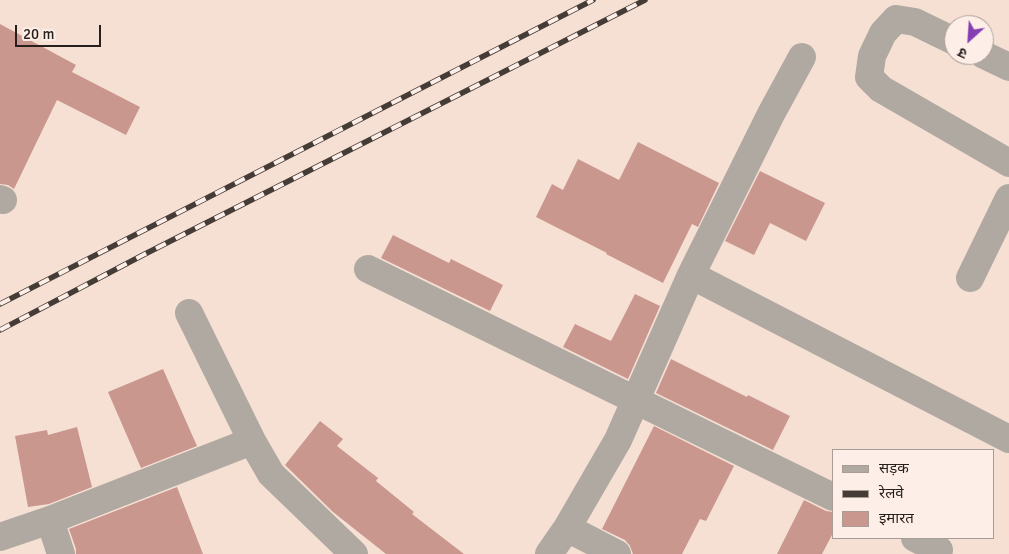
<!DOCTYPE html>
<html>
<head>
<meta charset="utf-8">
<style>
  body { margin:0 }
  #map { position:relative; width:1009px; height:554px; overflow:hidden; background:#f6e0d4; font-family:Signika,"Noto Sans Devanagari",sans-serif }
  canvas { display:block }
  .legend { position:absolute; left:832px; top:449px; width:162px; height:90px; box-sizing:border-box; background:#fdefe8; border:1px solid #a79c96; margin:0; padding:6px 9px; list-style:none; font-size:15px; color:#271f1b }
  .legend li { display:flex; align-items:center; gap:10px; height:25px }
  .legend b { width:25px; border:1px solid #a79c96 }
  .north { position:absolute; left:944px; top:15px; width:50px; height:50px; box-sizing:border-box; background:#fdefe8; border:1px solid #a79c96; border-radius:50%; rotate:206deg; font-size:14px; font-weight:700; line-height:20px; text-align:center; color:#271f1b }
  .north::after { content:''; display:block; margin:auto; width:18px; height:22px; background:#853fb3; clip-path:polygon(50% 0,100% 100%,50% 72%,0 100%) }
  .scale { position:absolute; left:15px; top:25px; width:86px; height:22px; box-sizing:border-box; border:2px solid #271f1b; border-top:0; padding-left:6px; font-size:15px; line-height:18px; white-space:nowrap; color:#271f1b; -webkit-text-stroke:4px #fdefe8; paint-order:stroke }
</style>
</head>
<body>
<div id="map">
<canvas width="1009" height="554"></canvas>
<ul class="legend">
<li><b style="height:6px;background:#b0a9a1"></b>सड़क</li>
<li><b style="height:6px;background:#463c37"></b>रेलवे</li>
<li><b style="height:14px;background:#ca978e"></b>इमारत</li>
</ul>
<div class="north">उ</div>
<div class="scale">20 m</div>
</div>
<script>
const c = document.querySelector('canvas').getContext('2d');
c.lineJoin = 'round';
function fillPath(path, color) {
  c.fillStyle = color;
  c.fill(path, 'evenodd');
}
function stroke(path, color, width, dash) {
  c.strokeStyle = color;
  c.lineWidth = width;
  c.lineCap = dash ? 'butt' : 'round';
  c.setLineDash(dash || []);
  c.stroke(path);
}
const building = new Path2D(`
  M 0,24 L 76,65 L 72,72 L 140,107 L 126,135 L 57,100 L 14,189 L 8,185 L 0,184 Z
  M 638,142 L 719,183 L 698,227 L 692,224 L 663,283 L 606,254 L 607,253 L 536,217 L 552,184 L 563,190 L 578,159 L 619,180 Z
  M 760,171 L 825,203 L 806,241 L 770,223 L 754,255 L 725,241 Z
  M 393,235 L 449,263 L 451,259 L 503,285 L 490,311 L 381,258 Z
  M 635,294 L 660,306 L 628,379 L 563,347 L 575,324 L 611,341 Z
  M 671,359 L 747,397 L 748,395 L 790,416 L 773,450 L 656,393 Z
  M 163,369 L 197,446 L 141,468 L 108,392 Z
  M 320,421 L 343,439 L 337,446 L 378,478 L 376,481 L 414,512 L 412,514 L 464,554 L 386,554 L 333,512 L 285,465 Z
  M 654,426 L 734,466 L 706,521 L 700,519 L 682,554 L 633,554 L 630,546 L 625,540 L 602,529 Z
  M 77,427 L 92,487 L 49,504 L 28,507 L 15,436 L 47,430 L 48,435 Z
  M 177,487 L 203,554 L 76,554 L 76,549 L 69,529 Z
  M 804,500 L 826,511 L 833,512 L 833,533 L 822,554 L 777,554 Z`);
const minor = new Path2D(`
  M 954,41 L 915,22 L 896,19 L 883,33 L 872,56 L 869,77 L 881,89 L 1009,163
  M 984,55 L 1009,67
  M 0,199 L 3,200
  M 368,269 L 833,497
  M 691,275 L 1009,439
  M 970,278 L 1009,198
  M 189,313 L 252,441 L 271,474 L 354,554
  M 50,520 L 61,554
  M 567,528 L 617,554
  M 0,537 L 50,520 L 252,441
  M 915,538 L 939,550
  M 549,554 L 567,528 L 618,440 L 691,275 L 771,114 L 802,57`);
const rail = new Path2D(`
  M 0,304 L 593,0
  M 0,330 L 143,255 L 645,0`);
fillPath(building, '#ca978e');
stroke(minor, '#b0a9a1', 28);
stroke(rail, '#463c37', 5.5);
stroke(rail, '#fdefe8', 4, [11]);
</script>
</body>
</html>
